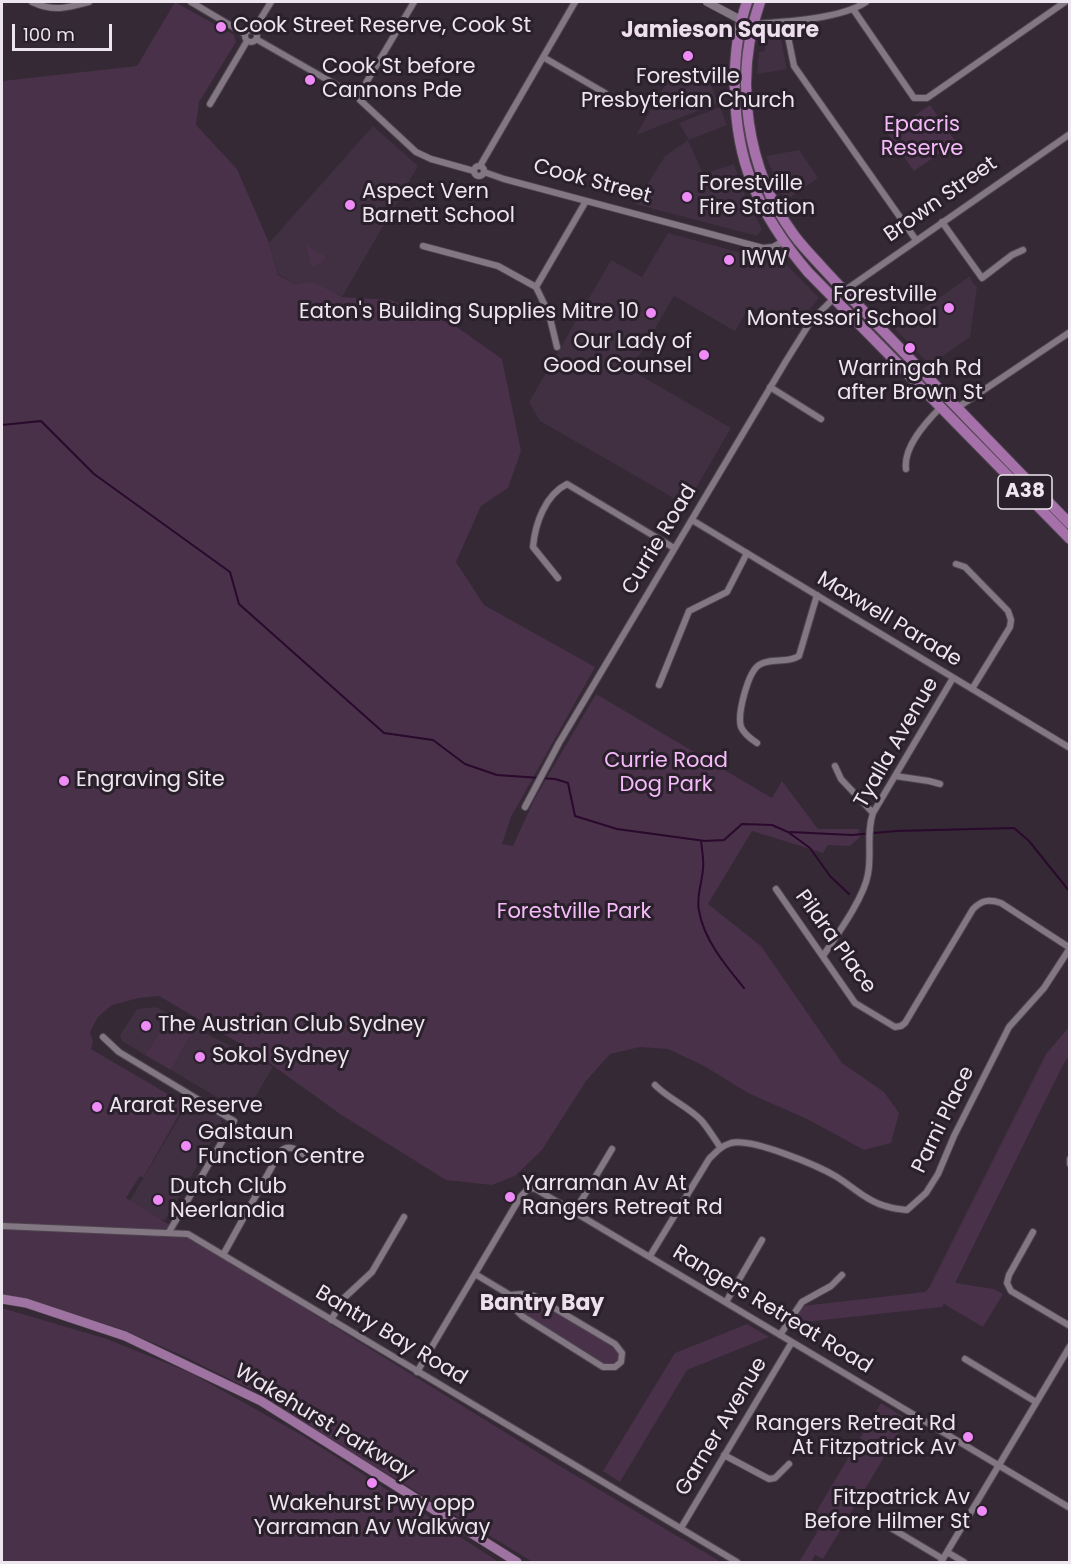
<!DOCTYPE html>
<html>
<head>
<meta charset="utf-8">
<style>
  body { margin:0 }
  #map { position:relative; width:1071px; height:1564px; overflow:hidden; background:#342935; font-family:Poppins,sans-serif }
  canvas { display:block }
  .frame { position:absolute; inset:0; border:3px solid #ede6ee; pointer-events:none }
  .scale { position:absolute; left:12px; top:24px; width:100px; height:27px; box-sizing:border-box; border:3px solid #ede6ee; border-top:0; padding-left:8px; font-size:18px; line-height:21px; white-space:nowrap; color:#ede6ee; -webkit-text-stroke:4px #2a202b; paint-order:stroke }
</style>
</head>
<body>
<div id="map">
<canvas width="1071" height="1564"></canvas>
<div class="frame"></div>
<div class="scale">100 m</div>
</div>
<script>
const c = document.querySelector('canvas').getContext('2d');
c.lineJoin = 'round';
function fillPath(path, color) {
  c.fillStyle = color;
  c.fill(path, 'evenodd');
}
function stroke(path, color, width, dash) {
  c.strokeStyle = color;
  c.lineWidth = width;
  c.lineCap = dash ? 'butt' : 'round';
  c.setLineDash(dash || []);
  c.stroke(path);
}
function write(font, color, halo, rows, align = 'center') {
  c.font = font + ' Poppins,sans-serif';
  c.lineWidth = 6;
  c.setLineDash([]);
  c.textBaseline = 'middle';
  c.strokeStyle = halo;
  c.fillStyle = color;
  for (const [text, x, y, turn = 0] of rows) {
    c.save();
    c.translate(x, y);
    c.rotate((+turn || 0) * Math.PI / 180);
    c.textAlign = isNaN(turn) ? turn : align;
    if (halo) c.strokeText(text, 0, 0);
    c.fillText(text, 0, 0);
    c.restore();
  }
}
const built = new Path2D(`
  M 776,32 L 780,35 L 787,69 L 757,74 L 759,52 L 765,51 L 765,34 Z
  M 675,68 L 701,84 L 707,74 L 718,103 L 636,135 Z
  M 720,107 L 727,125 L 689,140 L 679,123 Z
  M 373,126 L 418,166 L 342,297 L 313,281 L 294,284 L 278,274 L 269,243 Z
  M 688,140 L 703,174 L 734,164 L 746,198 L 762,229 L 757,236 L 635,204 L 665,156 Z
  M 799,150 L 818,178 L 785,201 L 766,156 Z
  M 668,233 L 753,256 L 784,262 L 819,298 L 793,330 L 750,306 L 735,331 L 674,296 L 631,370 L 731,428 L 686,505 L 540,421 L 529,402 L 611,260 L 642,277 Z
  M 970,276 L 973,283 L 977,287 L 970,337 L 930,365 L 895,329 Z
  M 156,1007 L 171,1015 L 145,1055 L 122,1041 L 120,1035 L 137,1009 Z
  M 195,1028 L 273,1067 L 245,1114 L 171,1070 Z
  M 190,1099 L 220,1117 L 222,1124 L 165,1220 L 119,1219 Z`);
const green = new Path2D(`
  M 175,2 L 234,35 L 236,42 L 199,102 L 196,125 L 237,169 L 269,243 L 278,275 L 294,284 L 313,281 L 342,297 L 391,300 L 454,325 L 502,359 L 521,451 L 508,488 L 481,506 L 456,562 L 484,605 L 595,667 L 511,817 L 502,844 L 513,846 L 535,798 L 596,694 L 772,798 L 782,781 L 818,829 L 859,829 L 860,837 L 850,846 L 828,845 L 823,853 L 752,831 L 708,904 L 761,946 L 842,1063 L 884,1092 L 899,1113 L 891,1143 L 864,1150 L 809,1120 L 748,1093 L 704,1066 L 668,1049 L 640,1047 L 610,1054 L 586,1081 L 542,1150 L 515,1176 L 492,1185 L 446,1180 L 340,1114 L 254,1052 L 159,996 L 139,998 L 112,1005 L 98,1017 L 90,1032 L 93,1041 L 91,1049 L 185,1104 L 143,1178 L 140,1176 L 126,1198 L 563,1468 L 721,1562 L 533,1562 L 341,1446 L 260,1394 L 181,1355 L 121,1329 L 24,1298 L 2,1294 L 2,81 L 137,66 Z
  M 930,105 L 956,142 L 914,171 L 888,134 Z
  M 306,245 L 326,257 L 320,264 L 311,267 Z
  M 171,1015 L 195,1028 L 171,1070 L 145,1055 Z
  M 1069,1027 L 1069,1057 L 1064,1063 L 955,1283 L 994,1289 L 1003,1294 L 983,1327 L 944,1304 L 942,1307 L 805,1322 L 784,1331 L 802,1306 L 925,1292 L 929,1288 L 1046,1054 Z
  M 523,1297 L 535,1298 L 614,1345 L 619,1351 L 620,1358 L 616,1363 L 604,1365 L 524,1315 L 518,1305 L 519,1300 Z
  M 2,1308 L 107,1339 L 191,1373 L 305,1437 L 499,1562 L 2,1562 Z
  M 747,1324 L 769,1337 L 687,1370 L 620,1482 L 603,1471 L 675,1353 Z
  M 881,1403 L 907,1419 L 823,1559 L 815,1555 L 811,1562 L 799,1562 L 825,1519 L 816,1512 Z`);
const stream = new Path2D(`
  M 2,425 L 41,421 L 94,474 L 230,572 L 239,604 L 384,733 L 433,740 L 465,764 L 497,775 L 555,779 L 568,783 L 575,816 L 617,829 L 705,841 L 724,840 L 742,824 L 772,825 L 788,832 L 810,848 L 830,876 L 849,894
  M 790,832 L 852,835 L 896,831 L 1014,828 L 1029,841 L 1070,892
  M 701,841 C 702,850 704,860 703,869 C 702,883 696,897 699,911 C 704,940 726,966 744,988`);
const minor = new Path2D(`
  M 32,2 C 53,12 67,8 89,2
  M 191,2 L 245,34
  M 853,9 L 914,98 L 927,98 L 1065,2
  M 785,22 L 794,66 L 916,240
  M 753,24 C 784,22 841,19 866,2
  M245 36a6 6 0 1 1 12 0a6 6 0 1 1-12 0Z
  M 253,31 L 271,2
  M 256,39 L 354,95
  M 543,57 L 605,93
  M 360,93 L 414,2
  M 360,100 L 416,152 L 431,159 L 474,171
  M 210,104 L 247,41
  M474 171a5 5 0 1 1 10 0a5 5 0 1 1-10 0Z
  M 480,166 L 575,2
  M 484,172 L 504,179 L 763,248 L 773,247 L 784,241
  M 942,222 L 982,278 L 1012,255 L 1023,250
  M 423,246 L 498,266 L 536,287 L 549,314 L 557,347
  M 536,287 L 586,201
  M 844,291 L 1070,134
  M 770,387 L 821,419
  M 957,408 L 1070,332
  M 906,469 C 903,447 926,422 941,407
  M 692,520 L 1070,748
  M 956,564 L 965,567 L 1008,611 L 1011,620 L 1010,627 L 972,689
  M 558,578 L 533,547 C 535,524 545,495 567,484 L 674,548
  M 659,685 L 689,611 L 727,592 L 747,553
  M 757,743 C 751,739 744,734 741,727 C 737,714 748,672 759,665 C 771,657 787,664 799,656 L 817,595
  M 835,766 L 841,779 L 873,813
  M 895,776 L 929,781 L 940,784
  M 525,807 L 559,743 L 786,361 L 811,321 L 834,298
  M 823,956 C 837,935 864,898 868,874 C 872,853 866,834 873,813 L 953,678
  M 103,1037 L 119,1052 L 234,1121 L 169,1232
  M 655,1085 C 669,1099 687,1106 701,1120 C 708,1128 714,1138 720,1147
  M 1070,1159 L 1070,1164
  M 575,1211 L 612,1149
  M 2,1226 L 188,1234 L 737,1562
  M 1033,1232 L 1009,1275 L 1007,1283 L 1011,1291 L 1070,1326
  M 223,1255 L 280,1152 C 290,1141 302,1154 312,1160
  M 650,1256 L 709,1159 C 716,1152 721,1146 731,1143 C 752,1138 817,1165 837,1177 C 853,1187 869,1203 889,1207 C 894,1209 901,1209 907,1210 L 926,1193 L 938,1174 L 954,1136 L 1009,1027 L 1044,988 L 1070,948 L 1001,903 C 989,899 982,900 973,909 L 905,1023 L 901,1026 L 895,1027 L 855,1003 L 776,889
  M 475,1274 L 510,1295
  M 522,1294 L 534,1296 L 615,1344 L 622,1353 L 621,1362 L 615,1367 L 603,1367 L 522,1316 L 517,1311 L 510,1295 Z
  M 726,1302 L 762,1240
  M 331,1320 L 344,1298 L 372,1272 L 404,1217
  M 780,1335 L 802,1302 L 831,1286 L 842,1275
  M 965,1359 L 1036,1402
  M 417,1372 L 521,1196 L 527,1190 L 534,1188 L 1070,1508
  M 724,1455 L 769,1479 L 775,1478 L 789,1464
  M 681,1528 L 792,1342
  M 891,1528 L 943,1559
  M 947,1552 L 964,1562
  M 941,1562 L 1070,1346`);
const tertiary = new Path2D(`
  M 707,2 L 741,20`);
const primary = new Path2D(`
  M 2,1299 L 26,1303 L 125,1336 L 261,1401 L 517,1562`);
const trunk = new Path2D(`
  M 747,2 C 729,53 731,131 752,183 C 765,216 785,245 808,272 L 1070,539
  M 760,2 C 733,78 746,170 794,235 C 802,246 812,256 821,266 C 850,298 882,329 912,361 C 964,415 1017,470 1070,524`);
const markers = [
  [221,27,6,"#ef8bf7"],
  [688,56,6,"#ef8bf7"],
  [310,80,6,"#ef8bf7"],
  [687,197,6,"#ef8bf7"],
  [350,205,6,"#ef8bf7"],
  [729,260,6,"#ef8bf7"],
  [949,308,6,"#ef8bf7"],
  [651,313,6,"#ef8bf7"],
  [910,348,6,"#ef8bf7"],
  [704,355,6,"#ef8bf7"],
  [64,781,6,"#ef8bf7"],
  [146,1026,6,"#ef8bf7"],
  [200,1057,6,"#ef8bf7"],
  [97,1107,6,"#ef8bf7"],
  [186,1146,6,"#ef8bf7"],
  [510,1197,6,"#ef8bf7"],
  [158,1200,6,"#ef8bf7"],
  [968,1437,6,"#ef8bf7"],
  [372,1483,6,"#ef8bf7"],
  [982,1511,6,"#ef8bf7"]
];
const shields = [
  [1025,492,54]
];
const shieldNames = [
  ["A38",1025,492]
];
const poiNames = [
  ["Cook Street Reserve, Cook St",233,27],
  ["Cook St before",322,68],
  ["Cannons Pde",322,92],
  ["Forestville",688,78,"center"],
  ["Presbyterian Church",688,102,"center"],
  ["Forestville",699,185],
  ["Fire Station",699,209],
  ["Aspect Vern",362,193],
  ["Barnett School",362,217],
  ["IWW",741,260],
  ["Forestville",937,296,"right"],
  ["Montessori School",937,320,"right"],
  ["Eaton's Building Supplies Mitre 10",639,313,"right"],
  ["Our Lady of",692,343,"right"],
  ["Good Counsel",692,367,"right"],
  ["Warringah Rd",910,370,"center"],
  ["after Brown St",910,394,"center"],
  ["Engraving Site",76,781],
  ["The Austrian Club Sydney",158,1026],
  ["Sokol Sydney",212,1057],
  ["Ararat Reserve",109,1107],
  ["Galstaun",198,1134],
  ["Function Centre",198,1158],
  ["Yarraman Av At",522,1185],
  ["Rangers Retreat Rd",522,1209],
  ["Dutch Club",170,1188],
  ["Neerlandia",170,1212],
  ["Rangers Retreat Rd",956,1425,"right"],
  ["At Fitzpatrick Av",956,1449,"right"],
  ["Fitzpatrick Av",970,1499,"right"],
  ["Before Hilmer St",970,1523,"right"],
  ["Wakehurst Pwy opp",372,1505,"center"],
  ["Yarraman Av Walkway",372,1529,"center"]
];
const parkNames = [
  ["Epacris",922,126],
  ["Reserve",922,150],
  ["Currie Road",666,762],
  ["Dog Park",666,786],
  ["Forestville Park",574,913]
];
const streetNames = [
  ["Cook Street",592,182,15],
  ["Brown Street",941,200,-35],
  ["Currie Road",660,540,-59],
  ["Maxwell Parade",889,620,31],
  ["Tyalla Avenue",897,743,-60],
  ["Pildra Place",835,942,54],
  ["Parni Place",944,1120,-64],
  ["Rangers Retreat Road",772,1310,31],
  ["Bantry Bay Road",391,1336,31],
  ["Wakehurst Parkway",324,1423,31],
  ["Garner Avenue",722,1427,-59]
];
const neighbourhoodNames = [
  ["Jamieson Square",720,31],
  ["Bantry Bay",542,1304]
];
fillPath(built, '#403041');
fillPath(green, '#483149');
stroke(stream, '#2a092d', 2);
stroke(minor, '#4e454f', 8);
stroke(tertiary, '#4e454f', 9);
stroke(primary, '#4e454f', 10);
stroke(trunk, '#4e454f', 12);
stroke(minor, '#847784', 6);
stroke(tertiary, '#847784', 8);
stroke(primary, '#9e72a1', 9);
stroke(trunk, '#a670aa', 10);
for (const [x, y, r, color] of markers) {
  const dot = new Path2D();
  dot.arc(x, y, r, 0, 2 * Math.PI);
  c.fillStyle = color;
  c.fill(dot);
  stroke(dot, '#2a202b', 2);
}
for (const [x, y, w] of shields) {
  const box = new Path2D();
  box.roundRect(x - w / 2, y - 17, w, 34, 4.5);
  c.fillStyle = '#2a202b';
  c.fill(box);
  stroke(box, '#ede6ee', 1.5);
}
write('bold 20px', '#ede6ee', null, shieldNames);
write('21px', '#ede6ee', '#2a202b', poiNames, 'left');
write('21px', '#f5baf9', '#2a202b', parkNames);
write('21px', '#ede6ee', '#2a202b', streetNames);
write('bold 22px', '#eddfee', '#2a202b', neighbourhoodNames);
</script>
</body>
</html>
